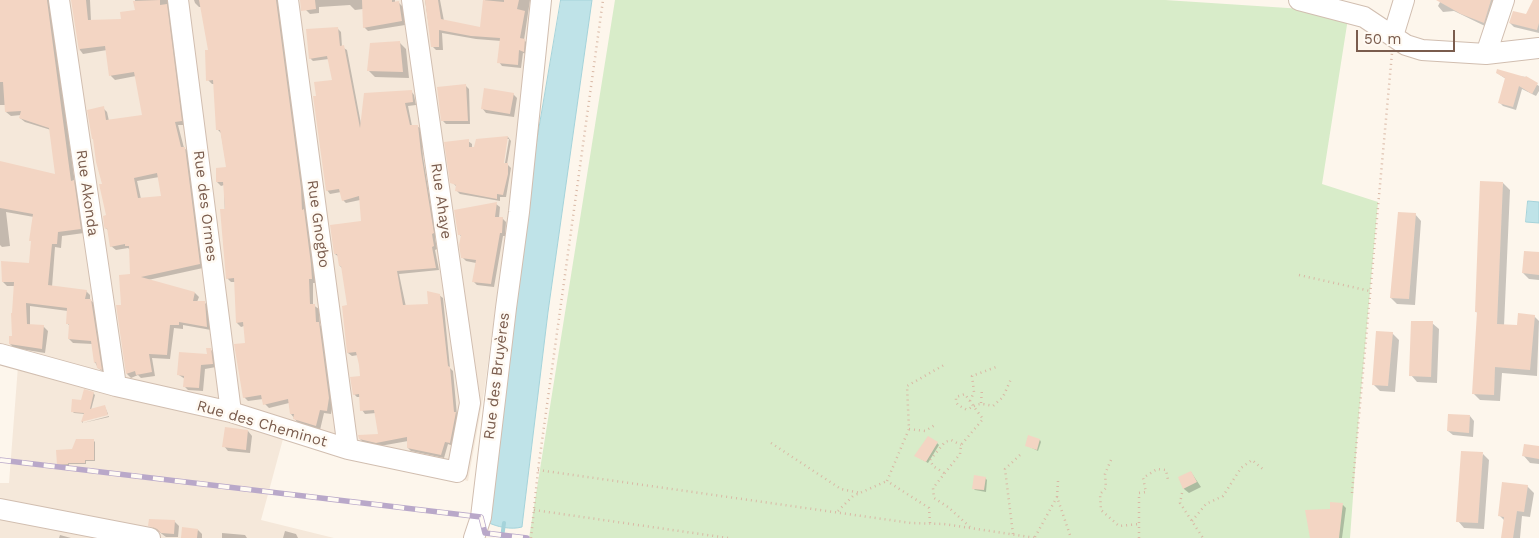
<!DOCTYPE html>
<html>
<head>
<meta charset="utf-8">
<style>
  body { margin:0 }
  #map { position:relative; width:1539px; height:538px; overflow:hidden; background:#fdf6ec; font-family:"Work Sans",sans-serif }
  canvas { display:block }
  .scale { position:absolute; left:1356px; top:30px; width:99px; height:22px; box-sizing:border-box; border:2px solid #7a5c4d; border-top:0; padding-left:6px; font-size:15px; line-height:18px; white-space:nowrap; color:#7a5c4d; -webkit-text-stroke:4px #fffaf3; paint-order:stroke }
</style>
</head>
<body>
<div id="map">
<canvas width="1539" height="538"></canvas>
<div class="scale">50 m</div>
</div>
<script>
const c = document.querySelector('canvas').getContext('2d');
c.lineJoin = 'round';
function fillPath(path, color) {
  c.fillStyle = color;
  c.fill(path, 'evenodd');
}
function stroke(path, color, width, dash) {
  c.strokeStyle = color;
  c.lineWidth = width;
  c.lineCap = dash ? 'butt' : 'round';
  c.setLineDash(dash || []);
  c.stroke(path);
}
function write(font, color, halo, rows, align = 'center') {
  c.font = font + ' "Work Sans",sans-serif';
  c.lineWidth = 5;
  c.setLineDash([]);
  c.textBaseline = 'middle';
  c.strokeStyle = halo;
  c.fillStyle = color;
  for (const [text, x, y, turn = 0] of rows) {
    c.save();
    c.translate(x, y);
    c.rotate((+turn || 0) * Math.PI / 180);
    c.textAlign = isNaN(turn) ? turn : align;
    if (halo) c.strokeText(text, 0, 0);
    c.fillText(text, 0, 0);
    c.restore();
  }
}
const residential = new Path2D(`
  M 0,0 L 537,0 L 484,393 L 468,481 L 283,439 L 261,520 L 334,538 L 0,538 L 0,483 L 9,483 L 18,366 L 0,361 Z`);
const green = new Path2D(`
  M 615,0 L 1165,0 L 1349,12 L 1322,184 L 1378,202 L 1359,414 L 1350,538 L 529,538 Z`);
const water = new Path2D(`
  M 561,0 L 592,0 L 548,312 L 523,518 L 522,527 C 511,530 497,527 487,522 L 518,292 L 533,163 Z
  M 1528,201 L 1539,202 L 1539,223 L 1526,222 Z`);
const shadow = new Path2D(`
  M 0,0 L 52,0 L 51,7 L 75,183 L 77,186 L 84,233 L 62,236 L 61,248 L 55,247 L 52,287 L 86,291 L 90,295 L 90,300 L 95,304 L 105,373 L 98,368 L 95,362 L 93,344 L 73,343 L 69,339 L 70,326 L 67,323 L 68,311 L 30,306 L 30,325 L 43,326 L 48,331 L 45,353 L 14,348 L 10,344 L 13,338 L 15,286 L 7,286 L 3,282 L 30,264 L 34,217 L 6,212 L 10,246 L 2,247 L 0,245 L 0,163 L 56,176 L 51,130 L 25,122 L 20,118 L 21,115 L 11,116 L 6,112 L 6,105 L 0,105 Z
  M 72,0 L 90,0 L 91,21 L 123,20 L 136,11 L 135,0 L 171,0 L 185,125 L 178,125 L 184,148 L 189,152 L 203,268 L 148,280 L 195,293 L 199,297 L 197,302 L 204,302 L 208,306 L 211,330 L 183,325 L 183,329 L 174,328 L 170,359 L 152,358 L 155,376 L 141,378 L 138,375 L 131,378 L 127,374 L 118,306 L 122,306 L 132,275 L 131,250 L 128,248 L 116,250 L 111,246 L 109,231 L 106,228 L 108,216 L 104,184 L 103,108 L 107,112 L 109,121 L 144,116 L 136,76 L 115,80 L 111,76 L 107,50 L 83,54 L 80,50 ZM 159,177 L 162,197 L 141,199 L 137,181 Z
  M 194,0 L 281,0 L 306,213 L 308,215 L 315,269 L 315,283 L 313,283 L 313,305 L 319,309 L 320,325 L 323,328 L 333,403 L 331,414 L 324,413 L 320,430 L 298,423 L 291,414 L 289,403 L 269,408 L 265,404 L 263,399 L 248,401 L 244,397 L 246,344 L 244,326 L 241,327 L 237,323 L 235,282 L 231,282 L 227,278 L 224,185 L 221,186 L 217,182 L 227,168 L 221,133 L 217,129 L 214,84 L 212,84 L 208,80 L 210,52 L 202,7 L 199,7 L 195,3 Z
  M 306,0 L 395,0 L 395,3 L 399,3 L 403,7 L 405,25 L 368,31 L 364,27 L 363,9 L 355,10 L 350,5 L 319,7 L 319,13 L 310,14 L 306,10 Z
  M 425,0 L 440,0 L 444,21 L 482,28 L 485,0 L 530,0 L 524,40 L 528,44 L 527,54 L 523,53 L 521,68 L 502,66 L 499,62 L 501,41 L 476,39 L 442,33 L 443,50 L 436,50 L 432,46 Z
  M 1441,0 L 1500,0 L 1489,28 L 1454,11 L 1443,12 L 1438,6 Z
  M 1535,0 L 1539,0 L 1539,33 L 1514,27 L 1510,23 L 1527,15 Z
  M 337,28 L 341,32 L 342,47 L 347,50 L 361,124 L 411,91 L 414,95 L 416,105 L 408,106 L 412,126 L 417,126 L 421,129 L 423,157 L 436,237 L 435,237 L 437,249 L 435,250 L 439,270 L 399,274 L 406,307 L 429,306 L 439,295 L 443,298 L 450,368 L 453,371 L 457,415 L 459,417 L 453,446 L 448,444 L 444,458 L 411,451 L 408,448 L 408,441 L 380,446 L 363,442 L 360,439 L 379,435 L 376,413 L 365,414 L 362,410 L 360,397 L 357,397 L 354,394 L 362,377 L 358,355 L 352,356 L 348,353 L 349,306 L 343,269 L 340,266 L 339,257 L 335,254 L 363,222 L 360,200 L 346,203 L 343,200 L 341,192 L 330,194 L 327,190 L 333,81 L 329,59 L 313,61 L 310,58 Z
  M 399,42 L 406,49 L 409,78 L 375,77 L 368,70 Z
  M 1497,73 L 1526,77 L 1539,86 L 1539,91 L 1536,96 L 1522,89 L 1516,110 L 1503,106 L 1499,102 L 1506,79 Z
  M 466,86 L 469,89 L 470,124 L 446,124 L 443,121 Z
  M 513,94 L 517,98 L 514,117 L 486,113 L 482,108 Z
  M 508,137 L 511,141 L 507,164 L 511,168 L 506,197 L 500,197 L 500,201 L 460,194 L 457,191 L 457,187 L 452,182 L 468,141 L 472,144 L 472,148 L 475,149 ZM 506,139 L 509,139 L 504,169 L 502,169 Z
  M 1503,183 L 1510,190 L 1504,326 L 1518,327 L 1534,316 L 1539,321 L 1537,376 L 1502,373 L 1500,401 L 1480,400 L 1473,393 L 1478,313 L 1476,312 Z
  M 496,204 L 500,207 L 499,218 L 502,218 L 506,222 L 505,236 L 503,236 L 494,287 L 477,285 L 474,282 L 476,263 L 466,261 L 462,257 L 462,237 L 459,234 Z
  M 1415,214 L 1421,221 L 1415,305 L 1397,304 L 1391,298 Z
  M 1539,254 L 1539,280 L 1529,279 L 1523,273 Z
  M 1432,323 L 1439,329 L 1437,383 L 1417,382 L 1411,375 Z
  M 1392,333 L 1399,340 L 1395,392 L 1380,391 L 1373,384 Z
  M 210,349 L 214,353 L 216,367 L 205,369 L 203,391 L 188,390 L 184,386 L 185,379 L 179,375 L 208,356 Z
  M 93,393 L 95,395 L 91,410 L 105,407 L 108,414 L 83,420 L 83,423 L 82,422 L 85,414 L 74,413 L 72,411 L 81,402 Z
  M 109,416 L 109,417 L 83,423 Z
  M 1470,416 L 1474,421 L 1473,437 L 1453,435 L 1448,431 Z
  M 226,429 L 248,431 L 252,436 L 250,453 L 228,451 L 224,446 Z
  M 93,440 L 95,442 L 95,461 L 86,461 L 86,464 L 69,464 L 69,466 L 60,466 L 58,464 L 73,451 Z
  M 1040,440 L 1041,442 L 1038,451 L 1026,445 Z
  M 937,443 L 939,445 L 928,463 L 916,456 Z
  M 1539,447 L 1539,464 L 1530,463 L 1524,456 Z
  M 1483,454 L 1489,460 L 1484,529 L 1464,528 L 1458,521 Z
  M 1191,472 L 1201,487 L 1189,493 L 1184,489 L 1179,478 Z
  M 985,478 L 987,480 L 986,492 L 975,490 L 973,488 Z
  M 1527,486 L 1534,493 L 1530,517 L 1522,516 L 1520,538 L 1502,538 L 1505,521 L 1499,515 Z
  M 1343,505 L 1346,508 L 1342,538 L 1312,538 L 1331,510 Z
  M 174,521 L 179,526 L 178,537 L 166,537 L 150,525 Z
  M 198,530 L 202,534 L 202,538 L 182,538 Z
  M 285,531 L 296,534 L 298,538 L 283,538 Z
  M 222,533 L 245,535 L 247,538 L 222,538 Z
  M 60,535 L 71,538 L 59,538 Z`);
const stream = new Path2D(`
  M 502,538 L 504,523`);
const building = new Path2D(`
  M 0,0 L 47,0 L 71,181 L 74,180 L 81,229 L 58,232 L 57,244 L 52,244 L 48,285 L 87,290 L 85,299 L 91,299 L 102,370 L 97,368 L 96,362 L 94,363 L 91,341 L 68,339 L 69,324 L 66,324 L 67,308 L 26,303 L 27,324 L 44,325 L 42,349 L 9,344 L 9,336 L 12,336 L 11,313 L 12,313 L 14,282 L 2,282 L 1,261 L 29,263 L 31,241 L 29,241 L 33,214 L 0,208 L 0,161 L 55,174 L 49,128 L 19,118 L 21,111 L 5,112 L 3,82 L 0,82 Z
  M 71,0 L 86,0 L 88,20 L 121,19 L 120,12 L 135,10 L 133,1 L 160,0 L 160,5 L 167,4 L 182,121 L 175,122 L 181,147 L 185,147 L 200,264 L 141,277 L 195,292 L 193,301 L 205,301 L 207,327 L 179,322 L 179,325 L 170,325 L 167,355 L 149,354 L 152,372 L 136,375 L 135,371 L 126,374 L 116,305 L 121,305 L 119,275 L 130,274 L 129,246 L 125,246 L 125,244 L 110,247 L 107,228 L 105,229 L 104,226 L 103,216 L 106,215 L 99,184 L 102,184 L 96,162 L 93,139 L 92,139 L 87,110 L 104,106 L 106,120 L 142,115 L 134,72 L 109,76 L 105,46 L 80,49 L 79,51 ZM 157,173 L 161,196 L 138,198 L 134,178 Z
  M 199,0 L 276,0 L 301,188 L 302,210 L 304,209 L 311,264 L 312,279 L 309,279 L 310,304 L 315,304 L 316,322 L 319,322 L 329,398 L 327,411 L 320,410 L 316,426 L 293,419 L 294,414 L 290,414 L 288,399 L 263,405 L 261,395 L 243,398 L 234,344 L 245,343 L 243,322 L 236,323 L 234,278 L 226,279 L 220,209 L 225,209 L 223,182 L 216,182 L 216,168 L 226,167 L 220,130 L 216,130 L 213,80 L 206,81 L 205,50 L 208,50 Z
  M 300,0 L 315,0 L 316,9 L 301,11 Z
  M 362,0 L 392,0 L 392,2 L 399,1 L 402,21 L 363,28 Z
  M 425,0 L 438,0 L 441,19 L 480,27 L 483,0 L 504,2 L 504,0 L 519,0 L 517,9 L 525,11 L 520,38 L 525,39 L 524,52 L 519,50 L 518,65 L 497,63 L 500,38 L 471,36 L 439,30 L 439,47 L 431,47 Z
  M 1436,0 L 1491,0 L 1484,23 L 1461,14 Z
  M 1533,0 L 1539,0 L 1539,23 L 1537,30 L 1509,23 L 1513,11 L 1526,14 Z
  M 338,27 L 340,46 L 344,45 L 360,128 L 364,93 L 412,90 L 413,102 L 405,103 L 410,125 L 418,125 L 421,153 L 434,233 L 432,234 L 434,246 L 432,247 L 436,268 L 397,271 L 403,305 L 428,304 L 427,291 L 440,294 L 448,366 L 450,367 L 454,412 L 456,412 L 450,443 L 445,442 L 441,455 L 407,448 L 407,437 L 376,443 L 359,439 L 358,435 L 378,434 L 374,410 L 360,411 L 359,394 L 353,395 L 350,377 L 360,376 L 359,365 L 356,352 L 347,353 L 342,306 L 347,305 L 341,266 L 339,266 L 337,254 L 334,254 L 330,225 L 361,221 L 359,196 L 342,201 L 339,189 L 326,191 L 313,96 L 316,96 L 314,82 L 332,80 L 327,56 L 309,59 L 306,29 Z
  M 400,41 L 403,72 L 367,71 L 370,43 Z
  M 1497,69 L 1525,77 L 1526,76 L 1538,83 L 1532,94 L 1519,86 L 1513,107 L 1498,103 L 1505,78 L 1496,73 Z
  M 466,84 L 468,121 L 441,121 L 437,87 Z
  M 484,88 L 514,93 L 510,114 L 481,109 Z
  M 508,136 L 504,163 L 508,163 L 508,174 L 503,195 L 497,194 L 497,199 L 455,191 L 456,185 L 450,183 L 444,142 L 469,139 L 469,147 L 474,147 L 476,139 Z
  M 1480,181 L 1503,182 L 1497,324 L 1517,325 L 1518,313 L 1535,315 L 1530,370 L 1495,367 L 1494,395 L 1472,394 L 1477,312 L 1475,312 Z
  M 497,202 L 495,217 L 503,217 L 502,233 L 500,233 L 491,284 L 472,282 L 476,260 L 461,258 L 459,245 L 461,235 L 458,235 L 454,210 Z
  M 1398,212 L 1416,213 L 1409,299 L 1390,298 Z
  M 1524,251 L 1539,252 L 1539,275 L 1522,273 Z
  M 1411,321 L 1433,321 L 1431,377 L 1409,376 Z
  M 1376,331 L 1393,332 L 1388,386 L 1372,385 Z
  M 206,348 L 211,348 L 213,364 L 201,365 L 199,388 L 183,387 L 184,376 L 177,375 L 179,352 L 207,354 Z
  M 84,389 L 94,392 L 90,409 L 105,405 L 108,415 L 81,422 L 84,413 L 71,412 L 72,399 L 81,400 Z
  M 1448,414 L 1470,415 L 1469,433 L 1447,431 Z
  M 225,427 L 248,430 L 246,450 L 222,447 Z
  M 1028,435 L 1040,439 L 1037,450 L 1025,446 Z
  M 928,436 L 938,442 L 926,462 L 914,456 Z
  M 76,439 L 94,439 L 94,460 L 85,460 L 85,463 L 68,463 L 68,464 L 57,465 L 56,450 L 72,449 Z
  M 1524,444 L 1539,446 L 1539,459 L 1522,456 Z
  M 1461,451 L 1483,452 L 1478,523 L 1456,522 Z
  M 1191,471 L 1197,482 L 1183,489 L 1178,477 Z
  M 974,475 L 986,477 L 984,490 L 972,489 Z
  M 1502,482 L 1528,485 L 1524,512 L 1517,511 L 1513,538 L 1501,538 L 1504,517 L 1498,516 Z
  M 1330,502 L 1343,503 L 1339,538 L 1310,538 L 1305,510 L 1330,509 Z
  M 149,519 L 175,520 L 174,534 L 161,533 L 157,529 L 148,526 Z
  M 182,527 L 198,529 L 197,538 L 181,538 Z`);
const path = new Path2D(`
  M 1299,275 L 1370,291
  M 970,401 L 974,392 L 972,376 L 996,367
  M 981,403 L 982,389
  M 909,429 L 925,431 L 935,425
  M 771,443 L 841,489 L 860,493
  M 1111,460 L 1105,474 L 1106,488 L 1100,494 L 1101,510 L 1119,526 L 1139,524
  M 538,470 L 911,523 L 944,524 L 1036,538
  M 944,473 L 933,466 L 930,460 L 945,442 L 951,440 L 961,445
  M 1058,481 L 1057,497 L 1071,538
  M 1182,493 L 1180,503 L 1203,538
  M 1352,493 L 1392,53
  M 534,510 L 728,538
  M 838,511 L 853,496 L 887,481
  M 1192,521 L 1206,504 L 1223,496 L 1241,468 L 1252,460 L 1264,470
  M 930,523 L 929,508 L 887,481 L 909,429 L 907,386 L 944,365
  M 970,527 L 948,507 L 934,498 L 933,488 L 960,454 L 961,445 L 983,419 C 977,411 971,403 965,394 L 956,397 L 956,402 L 958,405 L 967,410 C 978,403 980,403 993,406 L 1003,397 L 1011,379
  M 1013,534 L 1005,469 L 1020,455
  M 1035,537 L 1057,497
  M 531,538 L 538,470 L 603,0
  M 1139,538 L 1139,493 L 1146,492 L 1143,478 L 1157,469 L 1166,470 L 1168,480`);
const minor = new Path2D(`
  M 59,0 L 116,386
  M 178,0 L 231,412
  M 288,0 L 348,449
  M 1299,0 L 1364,17 L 1406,45 L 1422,50 L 1486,54 L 1539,48
  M 1393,36 L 1404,0
  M 1486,54 L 1504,0
  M 0,354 L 116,386 L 231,412 L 348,449 L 457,472 L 470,403 L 412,0
  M 0,509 L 150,538
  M 474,538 L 481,517 L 506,308 L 519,212 L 541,0`);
const rail = new Path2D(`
  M 0,460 L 481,517 L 485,533 L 527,538`);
const streetNames = [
  ["Rue Akonda",87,193,82],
  ["Rue Ahaye",441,201,82],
  ["Rue des Ormes",205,206,83],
  ["Rue Gnogbo",318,224,82],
  ["Rue des Bruyères",497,376,-83],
  ["Rue des Cheminot",262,424,16]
];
fillPath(residential, '#f5e8da');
fillPath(green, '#d8ecc9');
fillPath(water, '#bfe3e8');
stroke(water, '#a5d3da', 1);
fillPath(shadow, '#0003');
stroke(stream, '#a5d3da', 4);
fillPath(building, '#f3d5c3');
stroke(minor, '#d1beb0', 22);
stroke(path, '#d9b8a5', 2.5, [1, 4]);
stroke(minor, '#fff', 20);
stroke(rail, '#b9a8c9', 5.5);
stroke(rail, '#fffaf3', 4, [11]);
write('15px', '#7a5c4d', '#fffaf3', streetNames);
</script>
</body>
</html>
